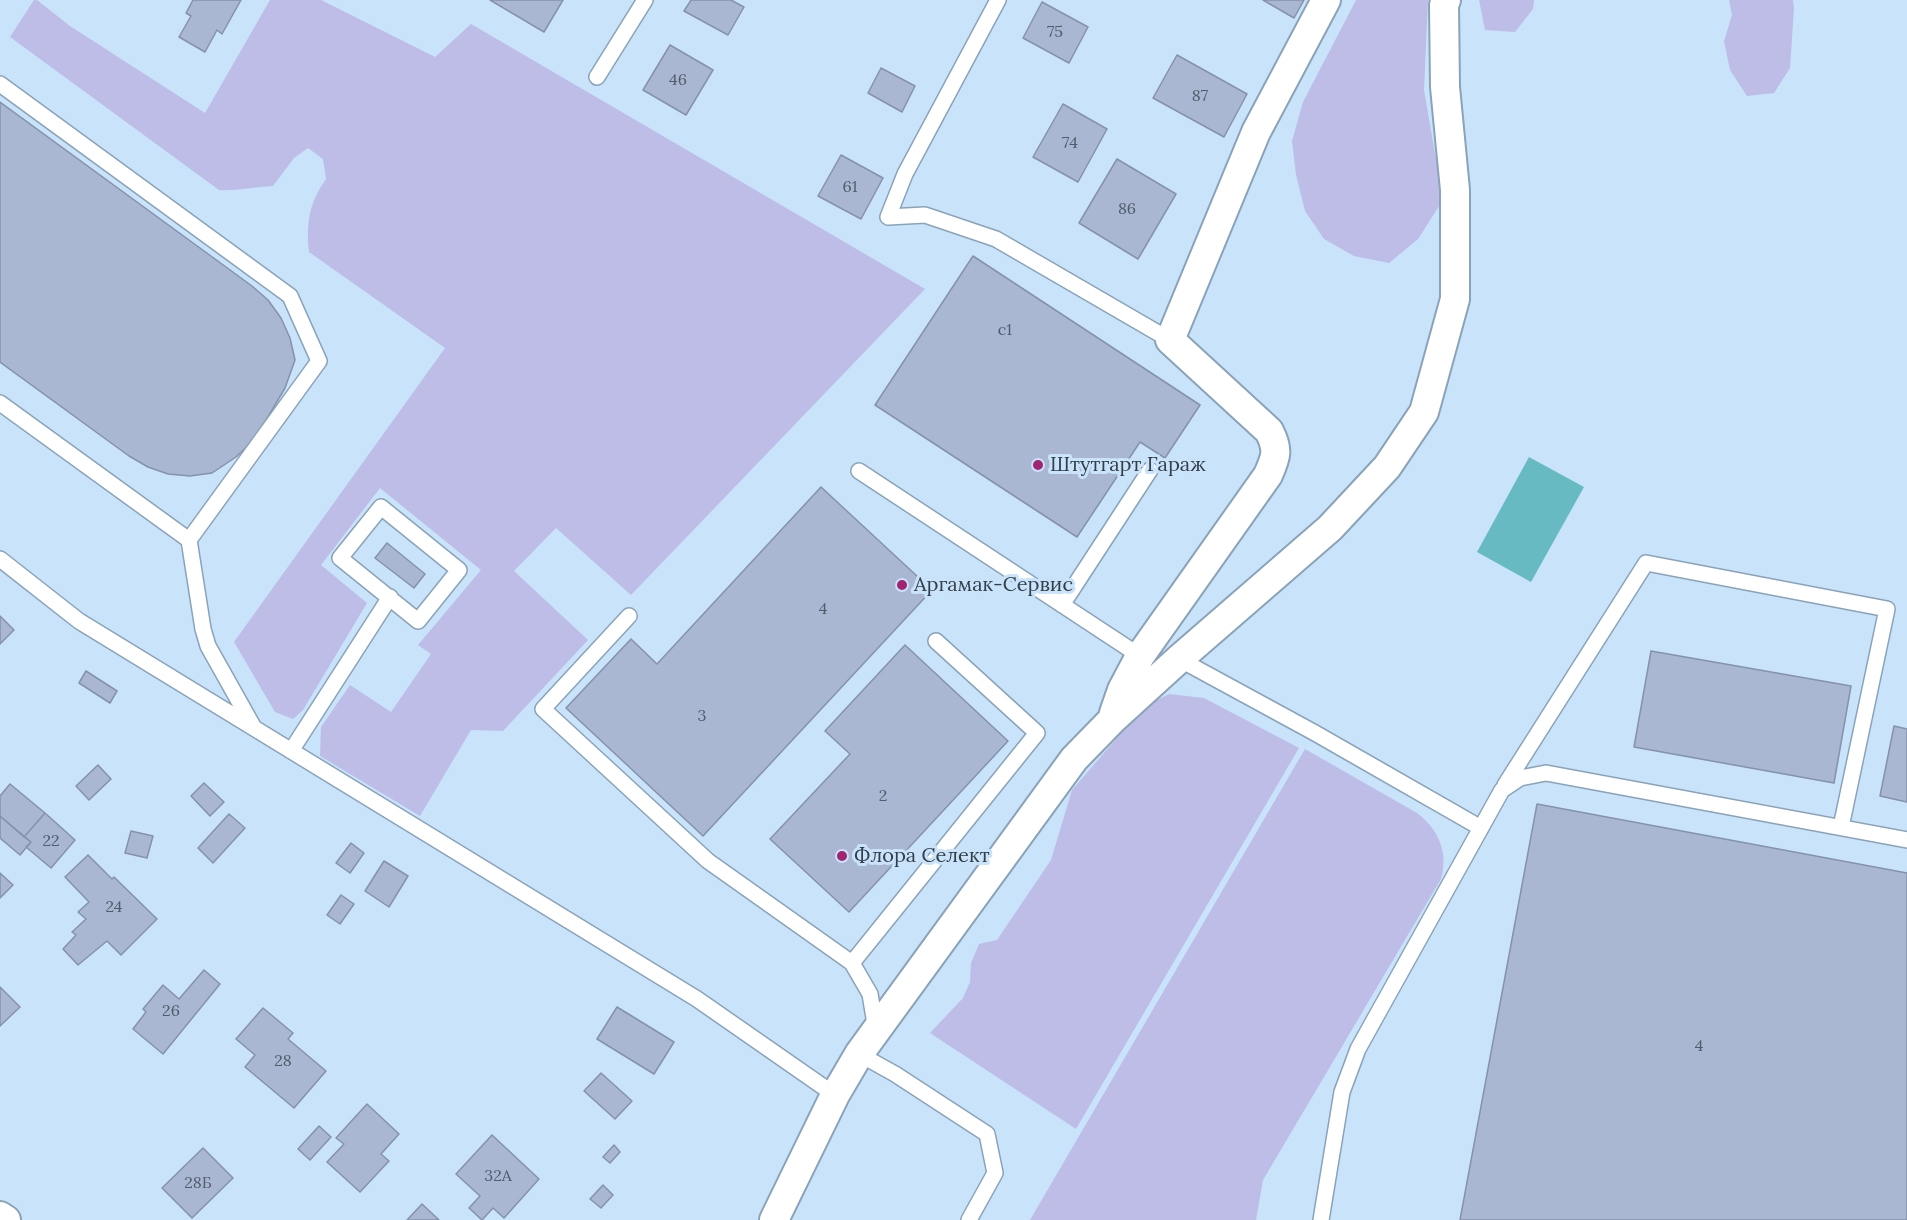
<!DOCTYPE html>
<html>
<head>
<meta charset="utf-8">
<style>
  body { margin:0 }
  canvas { display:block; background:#c8e3fa }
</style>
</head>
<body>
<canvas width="1907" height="1220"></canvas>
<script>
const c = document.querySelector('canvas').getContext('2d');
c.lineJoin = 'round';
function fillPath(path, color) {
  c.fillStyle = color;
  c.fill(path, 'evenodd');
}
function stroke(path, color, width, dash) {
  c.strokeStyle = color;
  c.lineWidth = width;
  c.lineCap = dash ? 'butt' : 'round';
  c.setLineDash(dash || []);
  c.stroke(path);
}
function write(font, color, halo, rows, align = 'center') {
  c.font = font + ' Lora,serif';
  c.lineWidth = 6;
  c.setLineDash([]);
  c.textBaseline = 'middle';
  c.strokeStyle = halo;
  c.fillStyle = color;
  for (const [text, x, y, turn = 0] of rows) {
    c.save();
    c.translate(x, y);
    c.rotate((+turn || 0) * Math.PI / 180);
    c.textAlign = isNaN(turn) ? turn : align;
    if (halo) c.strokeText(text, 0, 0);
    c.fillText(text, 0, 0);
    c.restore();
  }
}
const green = new Path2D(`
  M 34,0 L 37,0 L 70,26 L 205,113 L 270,0 L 321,0 L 435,57 L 471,24 L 925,289 L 631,595 L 556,528 L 514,571 L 588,640 L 503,731 L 471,730 L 420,816 L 320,756 L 321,727 L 350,685 L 391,712 L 431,654 L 418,645 L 481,570 L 380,488 L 321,565 L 367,603 L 303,710 L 293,719 L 275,712 L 234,642 L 445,348 L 309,252 C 306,223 309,203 326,179 L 323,159 L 308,148 L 294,158 L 273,186 C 254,187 237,191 219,190 L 10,37 Z
  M 1356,0 L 1428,0 L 1424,90 L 1443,200 L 1418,239 L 1389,263 L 1354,256 L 1324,239 L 1305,211 L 1296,175 L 1292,141 L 1303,102 Z
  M 1534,0 L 1533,9 L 1515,32 L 1485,30 L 1479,0 Z
  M 1729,0 L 1793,0 L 1794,8 L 1790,68 L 1774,93 L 1747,96 L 1730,70 L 1724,41 L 1732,15 Z
  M 1169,694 L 1204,698 L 1299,748 L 1076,1129 L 930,1033 L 963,998 L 970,982 L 971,963 L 979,944 L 997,940 L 1051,860 L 1072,790 L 1129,724 L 1151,703 Z
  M 1305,749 L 1417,813 C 1438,829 1449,852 1441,879 L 1263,1180 L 1256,1220 L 1030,1220 Z`);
const water = new Path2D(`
  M 1529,457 L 1584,487 L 1531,582 L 1477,552 Z`);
const building = new Path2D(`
  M 193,0 L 241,0 L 222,34 L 217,30 L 205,52 L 179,37 L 191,16 L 186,13 Z
  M 490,0 L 563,0 L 544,32 Z
  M 691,0 L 731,0 L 744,7 L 728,35 L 684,11 Z
  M 1263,0 L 1304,0 L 1294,18 Z
  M 1042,2 L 1088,27 L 1069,63 L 1023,38 Z
  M 670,45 L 713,70 L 686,115 L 643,90 Z
  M 1177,55 L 1247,94 L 1224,137 L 1153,98 Z
  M 881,68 L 915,86 L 902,112 L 868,93 Z
  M 0,102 L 252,286 L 268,300 L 281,318 L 290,338 L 295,360 L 285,388 L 255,439 L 236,457 L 212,473 L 190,476 L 168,474 L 148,467 L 129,456 L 0,362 Z
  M 1063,104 L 1107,129 L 1078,182 L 1033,157 Z
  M 841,155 L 883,178 L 861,219 L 818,196 Z
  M 1117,159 L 1176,194 L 1138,259 L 1079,223 Z
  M 973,256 L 1200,405 L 1165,458 L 1140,442 L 1077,537 L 875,405 Z
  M 821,487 L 932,590 L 703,836 L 566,708 L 631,639 L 657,664 Z
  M 387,543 L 425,574 L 414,588 L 375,558 Z
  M 0,616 L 14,630 L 0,644 Z
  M 905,645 L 1008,741 L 849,912 L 770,839 L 850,754 L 825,731 Z
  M 1651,651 L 1851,686 L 1834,783 L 1634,747 Z
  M 86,671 L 117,691 L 110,703 L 79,683 Z
  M 1894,726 L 1907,729 L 1907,802 L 1880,796 Z
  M 98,765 L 111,779 L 89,800 L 76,786 Z
  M 204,783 L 224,802 L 210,816 L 191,796 Z
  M 10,784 L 45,813 L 24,837 L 0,816 L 0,796 Z
  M 1537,804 L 1907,873 L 1907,1220 L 1460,1220 Z
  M 45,813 L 75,840 L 51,868 L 26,847 L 31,842 L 24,837 Z
  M 229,814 L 245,828 L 213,863 L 198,848 Z
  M 0,816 L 31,842 L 20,855 L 0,838 Z
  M 131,831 L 153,836 L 147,858 L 125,853 Z
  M 351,843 L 364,853 L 350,873 L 336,863 Z
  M 88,855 L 112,879 L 114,877 L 157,919 L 121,955 L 107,941 L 78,965 L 63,949 L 76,935 L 72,932 L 86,919 L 78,912 L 89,902 L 65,877 Z
  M 384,861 L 408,876 L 389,907 L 365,891 Z
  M 0,873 L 13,885 L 0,898 Z
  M 341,895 L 354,904 L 340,924 L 327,915 Z
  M 204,970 L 220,984 L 163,1054 L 133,1029 L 146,1012 L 143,1009 L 163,985 L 179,999 Z
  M 0,987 L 20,1007 L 0,1026 Z
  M 617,1007 L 674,1042 L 654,1074 L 597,1039 Z
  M 263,1008 L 293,1033 L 288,1039 L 326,1071 L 294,1108 L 245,1067 L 255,1055 L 236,1039 Z
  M 601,1073 L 632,1101 L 615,1119 L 584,1091 Z
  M 367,1104 L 399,1134 L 381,1154 L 389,1161 L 360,1192 L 327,1162 L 344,1144 L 336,1138 Z
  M 319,1126 L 331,1137 L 310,1160 L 298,1149 Z
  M 492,1135 L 539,1179 L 504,1218 L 493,1208 L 482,1220 L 469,1208 L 480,1196 L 456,1174 Z
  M 614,1145 L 620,1152 L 610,1163 L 603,1157 Z
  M 203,1148 L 233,1178 L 192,1218 L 162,1188 Z
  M 603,1185 L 613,1195 L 601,1208 L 590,1199 Z
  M 422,1204 L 439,1220 L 407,1220 Z`);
const service = new Path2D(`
  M 998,0 L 905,174 L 888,217 L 925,215 L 996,239 L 1170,340
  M 597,77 L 645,0
  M 0,84 L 290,296 L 319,361 L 189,540
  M 0,403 L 189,540 L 203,629 L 208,646 L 254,728
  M 859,471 L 1140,656
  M 381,507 L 459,570 L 418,621 L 340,558 Z
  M 0,559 L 79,621 L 697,999 L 835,1095
  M 1062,605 L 1150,470
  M 629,616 L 543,709 L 708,861 L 852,963
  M 1179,659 L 1315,733 L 1481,828
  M 291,751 L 390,597
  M 1505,785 L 1646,563 L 1887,609 L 1841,827
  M 876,1030 L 870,994 L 852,963 L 1037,733 L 936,641
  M 859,1054 L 895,1074 L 987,1134 L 995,1173 L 969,1220
  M 1321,1220 L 1342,1092 L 1358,1049 L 1502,790 L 1520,778 L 1546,773 L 1907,840`);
const minor = new Path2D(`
  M 1114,713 L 1122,690 L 1140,656 L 1268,475 C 1276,457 1279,450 1269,431 L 1170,340 L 1256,132 L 1326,0
  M 0,1216 L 6,1220
  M 774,1220 L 835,1095 L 859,1054 L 1074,759 L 1112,720 L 1179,659 L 1330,528 L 1387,467 L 1424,412 L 1455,299 L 1455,190 L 1445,87 L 1444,5 L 1446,0`);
const markers = [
  [1038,465,6,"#a32373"],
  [902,585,6,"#a32373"],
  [842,856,6,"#a32373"]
];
const numberNames = [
  ["75",1055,32],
  ["46",678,80],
  ["87",1200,96],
  ["74",1070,143],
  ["61",850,187],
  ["86",1127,209],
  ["с1",1005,330],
  ["4",823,609],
  ["3",702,716],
  ["2",883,796],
  ["22",51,841],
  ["24",114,907],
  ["26",171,1011],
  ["4",1699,1046],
  ["28",283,1061],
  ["32А",498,1176],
  ["28Б",198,1183]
];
const poiNames = [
  ["Штутгарт Гараж",1050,465],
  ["Аргамак-Сервис",914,585],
  ["Флора Селект",854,856]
];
fillPath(green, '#bdbde7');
fillPath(water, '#67bac2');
fillPath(building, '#aab7d3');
stroke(building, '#8592ac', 1.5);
stroke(service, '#8aa3b9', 18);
stroke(minor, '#8aa3b9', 32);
stroke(service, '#fff', 15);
stroke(minor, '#fff', 28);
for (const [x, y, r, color] of markers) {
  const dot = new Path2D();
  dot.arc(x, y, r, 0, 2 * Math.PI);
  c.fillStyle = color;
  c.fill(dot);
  stroke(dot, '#c8e3fa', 2);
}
write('16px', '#515c6a', null, numberNames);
write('20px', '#333e47', '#c8e3fa', poiNames, 'left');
</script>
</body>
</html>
